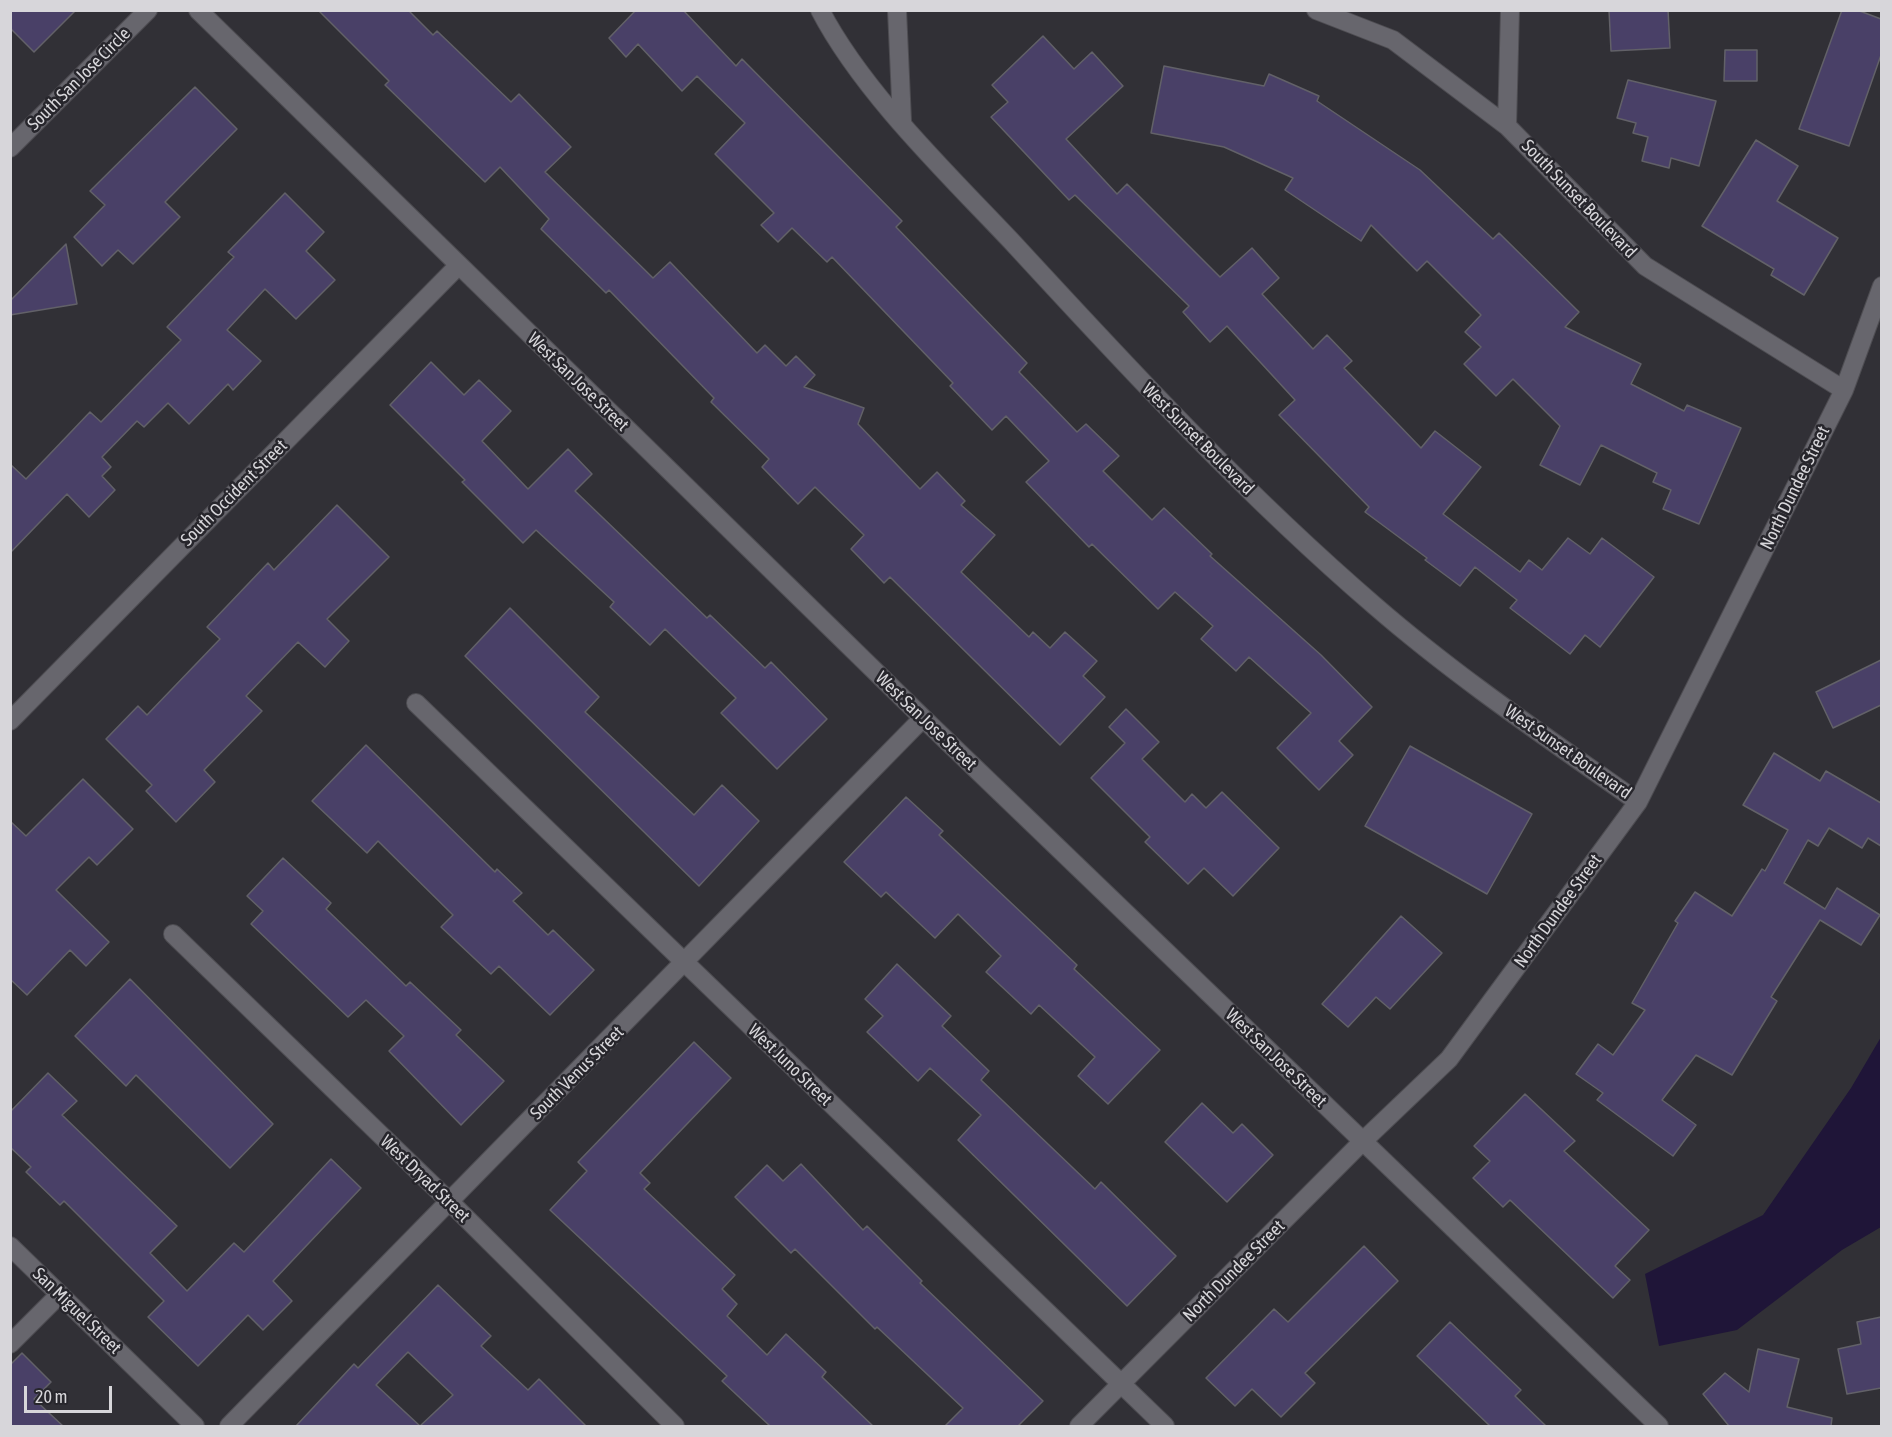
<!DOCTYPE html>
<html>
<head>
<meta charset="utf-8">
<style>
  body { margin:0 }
  #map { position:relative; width:1892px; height:1437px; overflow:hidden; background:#313036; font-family:"Asap Condensed",sans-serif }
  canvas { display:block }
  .frame { position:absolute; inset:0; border:12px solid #d7d6da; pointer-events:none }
  .scale { position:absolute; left:24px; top:1386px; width:88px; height:27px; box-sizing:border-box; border:3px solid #d7d6da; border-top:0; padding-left:8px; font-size:18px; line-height:21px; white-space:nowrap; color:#d7d6da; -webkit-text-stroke:4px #27262c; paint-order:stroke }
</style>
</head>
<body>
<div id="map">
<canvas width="1892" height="1437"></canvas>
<div class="frame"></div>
<div class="scale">20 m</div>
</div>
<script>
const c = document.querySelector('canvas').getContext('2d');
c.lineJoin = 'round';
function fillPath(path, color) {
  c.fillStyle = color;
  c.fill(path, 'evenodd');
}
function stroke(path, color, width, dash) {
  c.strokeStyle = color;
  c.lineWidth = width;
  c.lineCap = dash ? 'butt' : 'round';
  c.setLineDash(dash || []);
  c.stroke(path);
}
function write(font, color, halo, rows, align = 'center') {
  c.font = font + ' "Asap Condensed",sans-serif';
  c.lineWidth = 5;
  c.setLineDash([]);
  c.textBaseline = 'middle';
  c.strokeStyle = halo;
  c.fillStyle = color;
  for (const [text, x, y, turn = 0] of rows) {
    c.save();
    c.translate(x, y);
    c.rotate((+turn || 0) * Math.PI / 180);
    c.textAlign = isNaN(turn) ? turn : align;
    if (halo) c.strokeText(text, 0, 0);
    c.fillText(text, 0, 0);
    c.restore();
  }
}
const water = new Path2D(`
  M 1881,1037 L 1881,1227 L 1842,1250 L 1737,1330 L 1659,1346 L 1645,1274 L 1763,1215 L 1851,1088 Z`);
const building = new Path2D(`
  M 10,10 L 76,10 L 34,52 L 10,28 Z
  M 318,10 L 408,10 L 433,35 L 437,31 L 511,102 L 519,94 L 571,147 L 545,172 L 653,278 L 670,262 L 757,353 L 765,345 L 786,366 L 796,356 L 815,375 L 804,387 L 864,408 L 858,424 L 920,489 L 937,472 L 965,501 L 961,505 L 995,535 L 961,572 L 1029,637 L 1033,632 L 1050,648 L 1065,632 L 1097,661 L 1083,676 L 1105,697 L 1060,745 L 890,577 L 884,583 L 851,549 L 864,535 L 815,487 L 798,504 L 762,467 L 769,459 L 711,402 L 714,398 L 609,290 L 606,293 L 541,229 L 549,219 L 500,167 L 485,182 L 385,85 L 389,81 Z
  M 636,10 L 683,10 L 736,66 L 742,59 L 902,221 L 896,227 L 1027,363 L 1019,372 L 1077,432 L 1086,424 L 1119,456 L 1103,471 L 1152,520 L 1164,508 L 1212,554 L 1210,556 L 1321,655 L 1372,707 L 1339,741 L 1353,755 L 1319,790 L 1277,748 L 1311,713 L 1249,657 L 1236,671 L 1201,639 L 1213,626 L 1175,592 L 1158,609 L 1092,544 L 1089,547 L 1026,482 L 1049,461 L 1006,416 L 992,430 L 950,386 L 953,383 L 832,257 L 827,262 L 792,228 L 778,242 L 761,225 L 774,213 L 715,154 L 745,123 L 697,76 L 682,91 L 638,44 L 626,57 L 609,38 Z
  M 1609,10 L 1668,10 L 1670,48 L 1611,51 Z
  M 1842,10 L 1857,10 L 1881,19 L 1881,55 L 1849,146 L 1799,129 Z
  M 1043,36 L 1074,69 L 1092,52 L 1123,86 L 1066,139 L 1117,194 L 1127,184 L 1220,277 L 1252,248 L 1279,278 L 1262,294 L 1313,349 L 1327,335 L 1352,361 L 1344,368 L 1421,448 L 1435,431 L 1481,467 L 1443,514 L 1520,572 L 1529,560 L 1542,570 L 1568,538 L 1590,554 L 1602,538 L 1654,577 L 1600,647 L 1585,635 L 1570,654 L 1510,608 L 1517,600 L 1475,567 L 1460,586 L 1425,560 L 1427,558 L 1365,512 L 1369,507 L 1279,415 L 1295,400 L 1227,326 L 1210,342 L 1183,312 L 1189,306 L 1075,195 L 1069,200 L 991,117 L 1008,102 L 992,85 Z
  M 1725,50 L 1757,50 L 1757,81 L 1724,81 Z
  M 1164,66 L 1264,86 L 1269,74 L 1319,96 L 1317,101 L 1420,170 L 1493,239 L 1499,233 L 1579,312 L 1565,327 L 1641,364 L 1631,384 L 1684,411 L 1687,405 L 1741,428 L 1699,524 L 1663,509 L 1671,490 L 1653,482 L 1657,473 L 1601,445 L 1580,485 L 1540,465 L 1560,426 L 1513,379 L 1496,396 L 1464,364 L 1481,347 L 1465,332 L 1481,315 L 1427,261 L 1417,271 L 1371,225 L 1361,241 L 1285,190 L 1293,178 L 1224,147 L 1151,133 Z
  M 1628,80 L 1716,101 L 1699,166 L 1671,158 L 1669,168 L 1642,161 L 1648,137 L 1633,133 L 1636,123 L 1617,118 Z
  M 195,87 L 237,129 L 165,202 L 180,217 L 133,264 L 118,250 L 102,266 L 74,237 L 105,205 L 90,191 Z
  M 1756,140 L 1798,166 L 1777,201 L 1838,238 L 1804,295 L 1771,275 L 1774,269 L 1702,226 Z
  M 285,193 L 324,232 L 306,251 L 335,280 L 296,319 L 265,289 L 227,330 L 261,361 L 233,390 L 228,384 L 189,424 L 168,403 L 144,427 L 137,421 L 102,457 L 111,467 L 102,476 L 115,490 L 89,517 L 67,494 L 10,553 L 10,464 L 26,479 L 90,412 L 101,422 L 181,340 L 167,327 L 234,257 L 228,252 Z
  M 66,244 L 77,304 L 10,315 L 10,301 Z
  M 431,362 L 464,395 L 479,380 L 511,411 L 482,441 L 528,489 L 568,449 L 592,474 L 575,491 L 707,618 L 710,615 L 765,668 L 771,662 L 827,719 L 777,769 L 721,713 L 736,698 L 665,629 L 650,645 L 610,607 L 614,602 L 536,530 L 523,543 L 462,482 L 465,480 L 390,405 Z
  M 337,505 L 389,557 L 327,619 L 349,641 L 325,667 L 298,642 L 246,696 L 262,711 L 204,770 L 215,782 L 176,822 L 146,791 L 152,785 L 106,739 L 138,706 L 147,715 L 220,639 L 207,627 L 268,563 L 274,570 Z
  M 510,608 L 599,697 L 585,712 L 694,815 L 722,785 L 759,821 L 699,886 L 465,656 Z
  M 1881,660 L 1881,705 L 1833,728 L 1816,692 Z
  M 1126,709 L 1159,742 L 1142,759 L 1185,802 L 1192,794 L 1206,808 L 1222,792 L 1279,848 L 1233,896 L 1204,868 L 1188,884 L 1145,842 L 1150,837 L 1091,778 L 1125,743 L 1109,727 Z
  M 366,745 L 495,872 L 497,869 L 522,893 L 513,901 L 548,935 L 553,930 L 594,970 L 550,1015 L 499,966 L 491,974 L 441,927 L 453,915 L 378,841 L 367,853 L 312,801 Z
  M 1410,746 L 1532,814 L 1487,894 L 1365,826 Z
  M 1774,753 L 1820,781 L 1826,771 L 1881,803 L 1881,846 L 1868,838 L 1862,848 L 1829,828 L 1818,846 L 1808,840 L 1784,883 L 1825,909 L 1837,888 L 1880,915 L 1861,945 L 1820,920 L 1771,997 L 1777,1001 L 1732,1075 L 1696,1055 L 1662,1100 L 1696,1125 L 1673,1156 L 1597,1100 L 1603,1093 L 1576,1074 L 1598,1044 L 1613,1055 L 1645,1010 L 1632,1003 L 1678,923 L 1675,921 L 1695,892 L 1732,916 L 1762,869 L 1765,871 L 1788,830 L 1743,805 Z
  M 83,779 L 133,829 L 97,865 L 89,857 L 56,890 L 109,942 L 86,966 L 70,950 L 27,995 L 10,979 L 10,821 L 26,836 Z
  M 906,797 L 943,831 L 939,835 L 1077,965 L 1074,969 L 1160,1050 L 1108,1104 L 1078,1076 L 1095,1057 L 1039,1005 L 1031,1014 L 986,972 L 1001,956 L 958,914 L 935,938 L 886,892 L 881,897 L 844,862 Z
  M 283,858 L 331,903 L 326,909 L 406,986 L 410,982 L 461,1030 L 456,1035 L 504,1081 L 461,1125 L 389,1051 L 404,1036 L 366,1000 L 348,1017 L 251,924 L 263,911 L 247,896 Z
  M 1401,916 L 1442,953 L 1390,1009 L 1376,997 L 1348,1027 L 1322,1004 Z
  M 897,964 L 951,1016 L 942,1026 L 989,1071 L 981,1080 L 1095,1189 L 1101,1182 L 1176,1256 L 1127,1306 L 958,1140 L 981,1115 L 930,1068 L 918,1081 L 867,1032 L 883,1016 L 865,999 Z
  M 130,979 L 273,1124 L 230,1168 L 136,1075 L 126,1086 L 75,1036 Z
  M 694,1042 L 731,1078 L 640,1173 L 650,1183 L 644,1189 L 735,1275 L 722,1289 L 737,1304 L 727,1316 L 767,1355 L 786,1334 L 826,1372 L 822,1377 L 873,1426 L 770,1426 L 722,1381 L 727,1376 L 550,1210 L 587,1171 L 578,1162 Z
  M 48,1073 L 77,1101 L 62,1115 L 177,1226 L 150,1253 L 187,1291 L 234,1243 L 244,1252 L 331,1159 L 361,1188 L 273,1281 L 292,1301 L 263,1330 L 248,1315 L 198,1366 L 148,1317 L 164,1301 L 64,1201 L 60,1205 L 26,1172 L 31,1167 L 10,1147 L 10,1112 Z
  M 1525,1094 L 1575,1141 L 1564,1151 L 1649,1230 L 1615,1266 L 1630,1280 L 1613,1298 L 1510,1200 L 1503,1207 L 1473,1178 L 1490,1161 L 1474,1146 Z
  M 1202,1103 L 1233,1133 L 1242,1124 L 1273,1155 L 1227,1202 L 1165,1142 Z
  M 801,1164 L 863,1230 L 867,1226 L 922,1281 L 920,1283 L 1043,1401 L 1018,1426 L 945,1426 L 963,1408 L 877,1327 L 875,1329 L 795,1249 L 791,1253 L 735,1197 L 767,1165 L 783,1181 Z
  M 1364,1246 L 1398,1281 L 1305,1373 L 1315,1383 L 1281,1417 L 1252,1389 L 1235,1406 L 1206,1378 L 1274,1309 L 1288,1322 Z
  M 438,1285 L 491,1336 L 481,1346 L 528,1390 L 539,1379 L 586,1426 L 296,1426 L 354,1364 L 358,1368 ZM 408,1352 L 453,1395 L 420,1426 L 376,1385 Z
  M 1881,1317 L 1881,1388 L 1847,1394 L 1838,1349 L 1861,1344 L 1857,1322 Z
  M 1450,1322 L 1521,1390 L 1515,1396 L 1546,1426 L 1490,1426 L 1417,1356 Z
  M 1758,1349 L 1799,1359 L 1787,1407 L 1832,1418 L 1831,1426 L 1729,1426 L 1703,1394 L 1725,1373 L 1749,1392 Z
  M 22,1353 L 51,1382 L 34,1399 L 63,1426 L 10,1426 L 10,1365 Z`);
const street = new Path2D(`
  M 198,10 L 923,718 L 1659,1426
  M 820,10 C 863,93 950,176 1014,244 C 1130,370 1246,495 1375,606 C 1458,678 1549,739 1638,802
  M 897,10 L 902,121
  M 1316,10 L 1393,40 L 1507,126 L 1645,266 L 1844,390
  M 1507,126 L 1510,10
  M 10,148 L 148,10
  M 416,703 L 1165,1426
  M 10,721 L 458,266
  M 173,934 L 450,1202 L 675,1426
  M 10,1246 L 195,1426
  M 10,1344 L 60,1294
  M 229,1426 L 923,718
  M 1079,1426 L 1362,1142 L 1449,1059 L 1638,802 L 1844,390 L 1882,286`);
const streetNames = [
  ["South San Jose Circle",79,79,-45],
  ["South Sunset Boulevard",1579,199,46],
  ["West San Jose Street",578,382,44],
  ["West Sunset Boulevard",1198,439,45],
  ["North Dundee Street",1795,488,-64],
  ["South Occident Street",234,493,-45],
  ["West San Jose Street",926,721,44],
  ["West Sunset Boulevard",1568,752,35],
  ["North Dundee Street",1558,911,-54],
  ["West San Jose Street",1276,1058,44],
  ["West Juno Street",790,1065,44],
  ["South Venus Street",577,1073,-45],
  ["West Dryad Street",425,1179,44],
  ["North Dundee Street",1234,1271,-45],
  ["San Miguel Street",77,1311,44]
];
fillPath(water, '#1f1538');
fillPath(building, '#494067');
stroke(building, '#626168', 1.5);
stroke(street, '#4e4d52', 20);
stroke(street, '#67666d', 18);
write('18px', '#d7d6da', '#27262c', streetNames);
</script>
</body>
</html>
